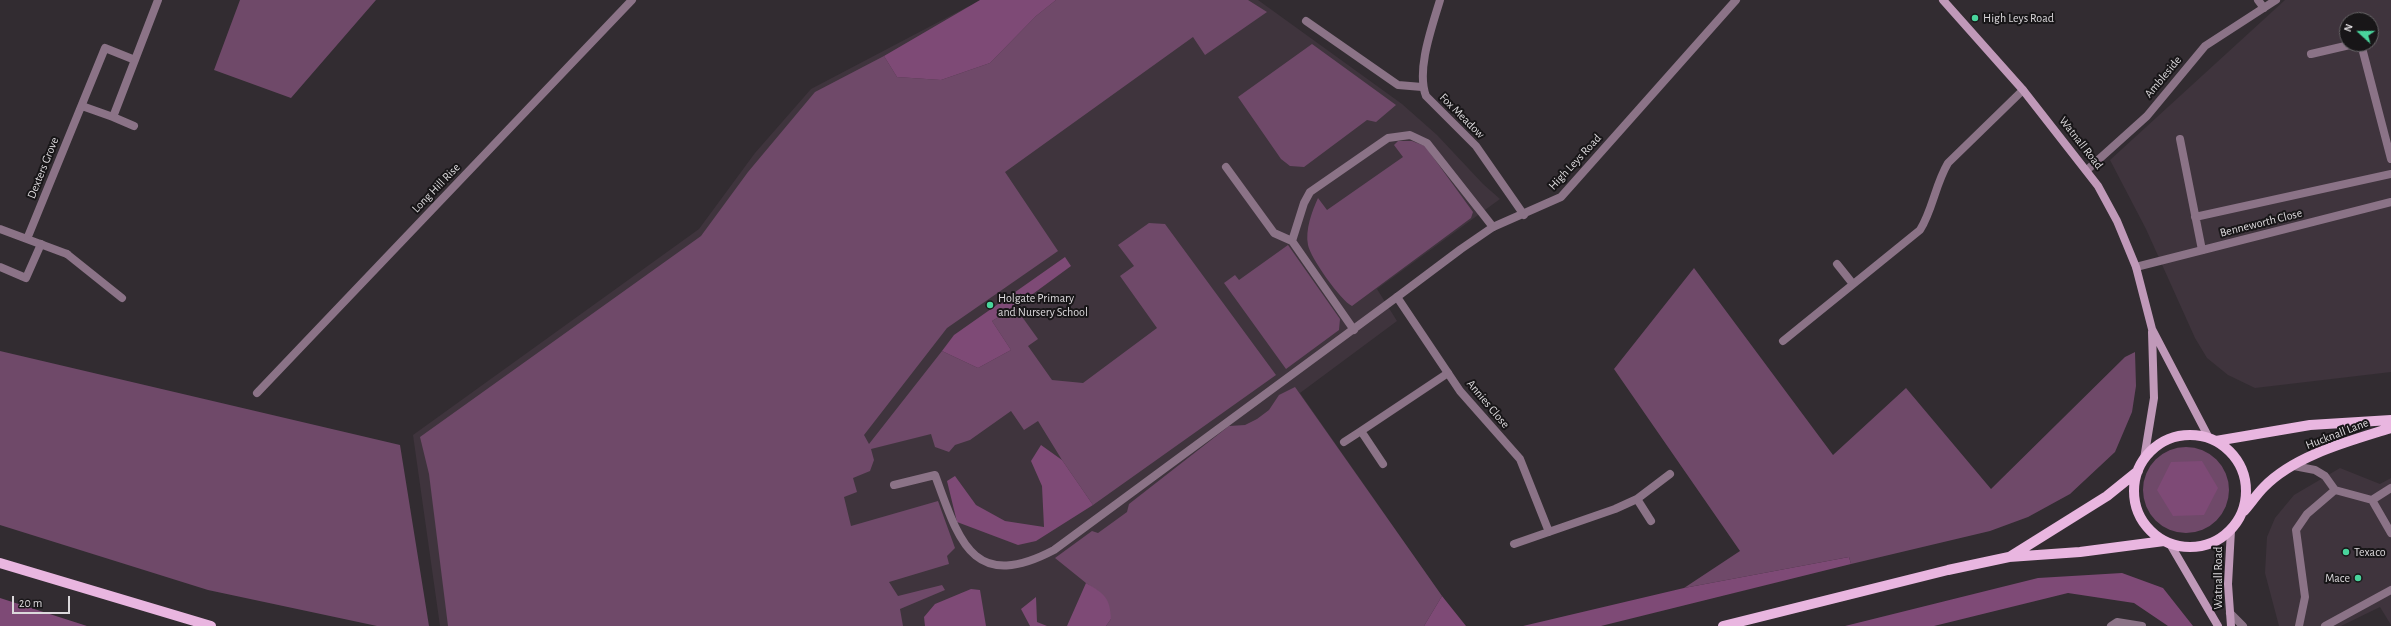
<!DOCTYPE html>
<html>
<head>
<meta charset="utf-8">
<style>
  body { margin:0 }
  #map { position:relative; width:2391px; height:626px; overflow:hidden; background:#322c31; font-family:"Alegreya Sans",sans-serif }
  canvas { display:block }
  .north { position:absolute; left:2339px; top:12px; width:40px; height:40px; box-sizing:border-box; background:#181618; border:1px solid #666466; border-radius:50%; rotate:291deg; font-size:11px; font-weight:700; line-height:16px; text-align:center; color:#dcd9dc }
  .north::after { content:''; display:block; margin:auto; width:14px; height:18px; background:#49d49c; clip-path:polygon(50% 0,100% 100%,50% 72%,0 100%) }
  .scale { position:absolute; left:12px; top:596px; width:58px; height:18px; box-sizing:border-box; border:2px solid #dcd9dc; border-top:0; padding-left:5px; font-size:12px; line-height:14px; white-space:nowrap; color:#dcd9dc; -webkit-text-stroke:3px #181618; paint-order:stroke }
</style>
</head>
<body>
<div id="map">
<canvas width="2391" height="626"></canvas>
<div class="north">N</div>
<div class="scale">20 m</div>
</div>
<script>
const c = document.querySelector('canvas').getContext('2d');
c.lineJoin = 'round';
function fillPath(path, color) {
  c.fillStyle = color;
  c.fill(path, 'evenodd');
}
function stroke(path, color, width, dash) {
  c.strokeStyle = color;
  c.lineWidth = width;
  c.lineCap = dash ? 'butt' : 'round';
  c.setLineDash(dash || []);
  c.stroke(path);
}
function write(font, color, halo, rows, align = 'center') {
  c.font = font + ' "Alegreya Sans",sans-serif';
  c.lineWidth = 4;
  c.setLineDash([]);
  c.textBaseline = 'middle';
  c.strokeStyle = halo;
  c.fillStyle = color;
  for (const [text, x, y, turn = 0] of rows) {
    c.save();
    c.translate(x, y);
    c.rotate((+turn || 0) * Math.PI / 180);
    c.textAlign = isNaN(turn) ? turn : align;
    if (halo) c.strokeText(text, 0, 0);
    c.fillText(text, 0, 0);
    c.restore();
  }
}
const built = new Path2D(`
  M 986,0 L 1258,0 L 1402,104 L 1437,135 L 1483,184 L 1500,199 L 1377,289 L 1397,321 L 1300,393 L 1442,596 L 1424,626 L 440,626 L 413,435 L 699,229 L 755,153 L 811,89 L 967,7 Z
  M 2285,0 L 2391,0 L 2391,372 L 2255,388 L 2228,375 L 2207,358 L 2195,338 L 2146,229 L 2110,160 ZM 2347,20 L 2371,20 L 2371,44 L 2347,44 Z
  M 2340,468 L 2380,484 L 2391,478 L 2391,625 L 2380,607 L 2341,626 L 2279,626 L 2265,573 L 2267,537 L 2275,518 L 2294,495 Z`);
const green = new Path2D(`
  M 240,0 L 376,0 L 291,98 L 214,70 Z
  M 1056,0 L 1248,0 L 1267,12 L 1205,55 L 1193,37 L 1005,172 L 1058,251 L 947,328 L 864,435 L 869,444 L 942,351 L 978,368 L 1011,350 L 992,321 L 1015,307 L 1038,339 L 1028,346 L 1052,380 L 1083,383 L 1157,328 L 1120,276 L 1134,266 L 1118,245 L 1149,223 L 1165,224 L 1276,375 L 1093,505 L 1062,460 L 1038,421 L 1024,430 L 1011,411 L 970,440 L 955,445 L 949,452 L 935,447 L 931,434 L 871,449 L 874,460 L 870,471 L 853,478 L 857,492 L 844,497 L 851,526 L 938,501 L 955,548 L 947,556 L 949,564 L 889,582 L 898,596 L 942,585 L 945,590 L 900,609 L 903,626 L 448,626 L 429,474 L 420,437 L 701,236 L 748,172 L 815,92 L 884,56 L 897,77 L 941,80 L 990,63 L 1036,16 Z
  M 1312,44 L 1396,105 L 1376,122 L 1367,120 L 1304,167 L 1290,166 L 1281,159 L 1238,97 Z
  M 1398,141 L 1412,141 L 1425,146 L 1473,212 L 1471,218 L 1352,306 C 1341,301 1310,257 1308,245 C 1305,230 1312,211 1318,198 L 1327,210 L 1403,157 L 1394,145 Z
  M 1288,245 L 1340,319 L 1339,330 L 1286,369 L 1224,283 L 1235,275 L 1239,280 Z
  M 1694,268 L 1833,455 L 1906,388 L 1991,489 L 2125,357 L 2135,352 L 2136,386 L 2132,412 L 2115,452 L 2070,494 L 2028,517 L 1990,531 L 1851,564 L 1849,557 L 1684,588 L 1740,551 L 1614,369 Z
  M 0,351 L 400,445 L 429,626 L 377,626 L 208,590 L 0,525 Z
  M 1295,387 L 1442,596 L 1424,626 L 1106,626 L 1111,619 L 1098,591 L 1086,583 L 1055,558 L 1092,531 L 1098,533 L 1127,512 L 1129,504 L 1229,426 L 1245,425 L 1257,419 L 1269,410 L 1279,395 Z
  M2143 490a43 43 0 1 1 86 0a43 43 0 1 1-86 0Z`);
const forest = new Path2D(`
  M 980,0 L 1056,0 L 1036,16 L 990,63 L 941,80 L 897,77 L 884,56 Z
  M 1065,257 L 1071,266 L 1015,307 L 992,321 L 1011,350 L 978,368 L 942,351 L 954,335 Z
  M 1041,445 L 1062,460 L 1093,505 L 1036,541 L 1018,545 L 957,522 L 947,481 L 955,476 L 976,505 L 1005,521 L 1044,527 L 1042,486 L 1031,461 Z
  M 2202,461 L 2218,488 L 2204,515 L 2173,516 L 2157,490 L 2171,462 Z
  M 1849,557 L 1851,564 L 1601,626 L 1523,626 L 1684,588 Z
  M 2122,573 L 2163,588 L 2193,626 L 2168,626 L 2134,603 L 2068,593 L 1934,626 L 1845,626 L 2038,578 Z
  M 1086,583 C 1105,594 1110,598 1111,619 L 1106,626 L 1067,626 Z
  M 971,589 L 980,590 L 986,626 L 925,626 L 924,617 L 935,604 Z
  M 1442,596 L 1466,626 L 1424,626 Z
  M 1036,597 L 1037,622 L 1047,626 L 1030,626 L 1021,609 Z
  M 0,598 L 87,626 L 0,626 Z`);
const lane = new Path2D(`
  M 1306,21 L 1398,85 L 1422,87
  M 2361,44 L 2391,159
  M 2311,54 L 2354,44
  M 2180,139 L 2202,250
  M 1226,167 L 1274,233 L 1292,241 L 1354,330
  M 2195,217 L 2391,174
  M 1292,241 L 1304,203 L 1310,192 L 1388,138 L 1410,135 L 1427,143 L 1493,227
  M 67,254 L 122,298
  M 0,267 L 26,278 L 41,244
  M 1344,442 L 1361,431
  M 1383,464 L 1361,431 L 1448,373
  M 2294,466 L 2315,470 L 2325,476 L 2335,490 L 2372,500 L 2391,533
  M 894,485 L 935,475 C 959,540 972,593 1054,550 L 1397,297
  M 2372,500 L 2391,488
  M 2230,613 L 2243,626
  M 2299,626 L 2305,597 L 2296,530 L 2307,514 L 2335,490
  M 2325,626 L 2391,590`);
const street = new Path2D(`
  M 1440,0 C 1432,27 1416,70 1426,96 L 1476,146 L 1524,215
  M 2258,0 L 2264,8
  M 82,106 L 113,117 L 158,0
  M 113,117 L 134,126
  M 2087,170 L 2147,116 L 2205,46 L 2276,0
  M 0,229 L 67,254
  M 27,239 L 105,48 L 135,60
  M 1837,264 L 1853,284
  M 2136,267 L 2391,202
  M 1783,341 L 1920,230 C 1933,209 1935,185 1948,163 L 2023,90
  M 257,393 L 632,0
  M 1637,499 L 1651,521
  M 1549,532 L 1520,459 L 1460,391 L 1397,297 L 1461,249 L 1493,227 L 1561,197 L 1736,0
  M 1514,544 L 1615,509 L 1637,499 L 1670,474
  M 2111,626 L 2117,622 L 2142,626`);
const secondary = new Path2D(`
  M 1943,0 L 2023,90 L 2098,186 L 2117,221 L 2136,267 L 2152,329 L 2209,438
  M 2144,459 L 2154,398 L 2152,332
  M 2231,530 L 2228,584 L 2231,626
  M 2170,544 L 2218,626`);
const primary = new Path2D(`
  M2134 491a56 56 0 1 1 112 0a56 56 0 1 1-112 0Z
  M 2216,441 L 2310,425 L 2391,420
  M 2244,511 C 2251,503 2257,494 2264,487 C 2295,455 2350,441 2391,428
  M 2011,556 L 2107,496 L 2138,471
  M 0,563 L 211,626
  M 1723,626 L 1948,570 L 2009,557 L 2080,552 L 2164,541`);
const markers = [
  [1975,18,4,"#49d49c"],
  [990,305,4,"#49d49c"],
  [2346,552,4,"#49d49c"],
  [2358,578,4,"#49d49c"]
];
const poiNames = [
  ["High Leys Road",1983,18],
  ["Holgate Primary",998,298],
  ["and Nursery School",998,312],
  ["Texaco",2354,552],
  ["Mace",2350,578,"right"]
];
const streetNames = [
  ["Ambleside",2163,77,-50],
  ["Fox Meadow",1462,116,45],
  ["Watnall Road",2081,143,52],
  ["High Leys Road",1575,162,-47],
  ["Dexters Grove",43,168,-68],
  ["Long Hill Rise",436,188,-46],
  ["Benneworth Close",2261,223,-14],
  ["Annies Close",1488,404,50],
  ["Hucknall Lane",2337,434,-21],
  ["Watnall Road",2218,578,-90]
];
fillPath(built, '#3f343d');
fillPath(green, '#6f4969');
fillPath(forest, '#7e4a76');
stroke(lane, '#8b7387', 8);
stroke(street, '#8b7387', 8);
stroke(secondary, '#c099b9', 8);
stroke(primary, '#e9b6e0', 10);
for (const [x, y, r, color] of markers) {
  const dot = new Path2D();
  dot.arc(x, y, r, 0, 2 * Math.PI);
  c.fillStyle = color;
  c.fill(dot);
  stroke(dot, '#181618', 1.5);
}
write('12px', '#dcd9dc', '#181618', poiNames, 'left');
write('12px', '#dcd9dc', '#181618', streetNames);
</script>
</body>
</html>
